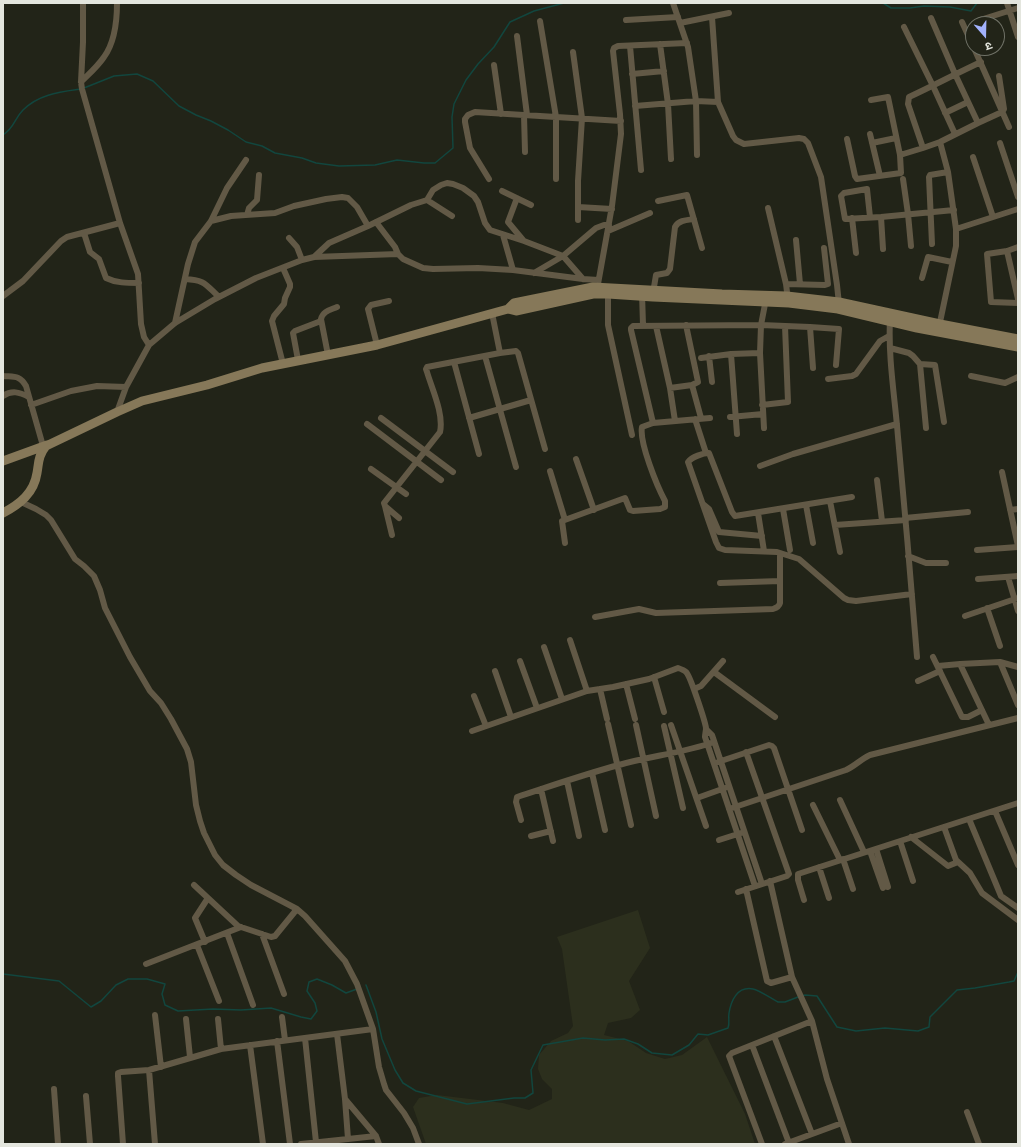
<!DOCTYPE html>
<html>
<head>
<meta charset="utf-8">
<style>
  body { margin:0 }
  #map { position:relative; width:1021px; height:1147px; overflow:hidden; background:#222418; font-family:Barlow,"Noto Sans Devanagari",sans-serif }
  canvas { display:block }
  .frame { position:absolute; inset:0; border:4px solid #e4e6de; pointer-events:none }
  .north { position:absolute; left:965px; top:16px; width:40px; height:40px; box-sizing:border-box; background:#222418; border:1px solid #707267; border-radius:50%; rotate:160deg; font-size:11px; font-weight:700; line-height:16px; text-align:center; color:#e4e6de }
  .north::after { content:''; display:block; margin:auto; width:14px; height:18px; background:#a2b2fd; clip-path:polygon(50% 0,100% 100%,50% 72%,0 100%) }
</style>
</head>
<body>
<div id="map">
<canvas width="1021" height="1147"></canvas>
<div class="frame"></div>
<div class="north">उ</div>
</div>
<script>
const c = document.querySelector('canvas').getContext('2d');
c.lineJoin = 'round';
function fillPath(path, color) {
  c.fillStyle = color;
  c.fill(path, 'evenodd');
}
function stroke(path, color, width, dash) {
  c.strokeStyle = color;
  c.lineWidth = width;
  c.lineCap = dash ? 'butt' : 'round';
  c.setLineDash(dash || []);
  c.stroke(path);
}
const built = new Path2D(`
  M 638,910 L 650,948 L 629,981 L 640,1010 L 631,1018 L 608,1023 L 604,1035 L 628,1041 L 646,1053 L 665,1059 L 682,1055 L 707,1037 L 745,1114 L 755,1144 L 426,1144 L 413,1107 L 419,1098 L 437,1095 L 503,1103 L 529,1110 L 552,1099 L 552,1089 L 542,1079 L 538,1069 L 539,1055 L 551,1041 L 568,1033 L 573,1026 L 562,949 L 557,937 Z`);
const stream = new Path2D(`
  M 883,3 L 891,8 L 910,8 L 924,6 L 950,7 L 971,11 L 977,3
  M 84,88 L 114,76 L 137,74 L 153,81 L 179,106 L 196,115 L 211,121 L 228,130 L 246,142 L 262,146 L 275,153 L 302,158 L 316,163 L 339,166 L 375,165 L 397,160 L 424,163 L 435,163 L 453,148 L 452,117 L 454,104 L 466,80 L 478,64 L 494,47 L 510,22 L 534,11 L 564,3
  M 3,135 C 15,127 14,119 23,110 C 39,94 60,92 81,89
  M 3,974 L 59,981 L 91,1007 L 101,1001 L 116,985 L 128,979 L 147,979 L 165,984 L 162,994 L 165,1005 L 178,1011 L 213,1009 L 241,1010 L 271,1008 L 301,1017 L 311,1019 L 317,1011 L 315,1003 L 307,991 L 309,982 L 317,979 L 332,985 L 346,993 L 357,989
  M 366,985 L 376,1012 L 382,1039 L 395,1070 L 403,1083 L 416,1091 L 467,1104 L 514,1098 L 525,1098 L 533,1093 L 531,1070 L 543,1045 L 583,1038 L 605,1040 L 624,1039 L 638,1044 L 652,1053 L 672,1055 L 689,1045 L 698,1034 L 708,1035 L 728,1028 C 730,1023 728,1019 729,1013 C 731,1001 737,986 753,989 C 759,990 772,999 778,1002 L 785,1002 L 798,997
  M 802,996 L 805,995 L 817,996 L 837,1027 L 856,1031 L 885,1028 L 918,1031 L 929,1027 L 930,1017 L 957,990 L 975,988 L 1009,982 L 1014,981 L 1018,972`);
const street = new Path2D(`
  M 83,3 L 83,42 L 81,82 L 82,89 L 120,223 L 138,274 L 141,324 L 144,337 L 149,345
  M 673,3 L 688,47 L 696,101 L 697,155
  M 1007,3 L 1018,37
  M 712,17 L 718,102 L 733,136 L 736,140 L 744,144 L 799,138 L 804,139 L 808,143 L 821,177 L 837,285 L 839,304
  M 931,18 L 955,74 L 978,123
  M 626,20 L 678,17
  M 540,21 L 556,117 L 556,179
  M 962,22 L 973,46
  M 680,23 L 729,13
  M 982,24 L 980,20 L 1018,8
  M 904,27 L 933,86 L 955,134
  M 517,36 L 527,115
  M 660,44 L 668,104 L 671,159
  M 630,46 L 641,170
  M 974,48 L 1009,127
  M 573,52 L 582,118 L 578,181 L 578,220
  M 494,65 L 501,114
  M 632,74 L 664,71
  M 81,82 C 89,74 98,66 104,57 C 115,42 117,20 117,3
  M 635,106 L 696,101 L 718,102
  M 945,113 L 968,102
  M 524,115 L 525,152
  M 870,134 L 880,176
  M 847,139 L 855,176 L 857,179 L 901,173 L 900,155 L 888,97 L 871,100
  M 872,143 L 896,138
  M 1000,143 L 1018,197
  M 923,148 L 908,104 L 909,97 C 933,86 957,73 981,62
  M 900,155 L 923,148 L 940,142 L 978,123 L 1002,112 L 1004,109 L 999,76
  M 973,157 L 993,217
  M 489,179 L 470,148 L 465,122 L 465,119 L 468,115 L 475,112 L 621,121
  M 903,179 L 908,214 L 911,246
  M 502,191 L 531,205
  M 517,198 L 508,222 L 523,240
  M 427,200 L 452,216
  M 658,201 L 687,195 L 702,248
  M 578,207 L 612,209
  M 768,208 L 786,284 L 788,300
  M 247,215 L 249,208 L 257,200 L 259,175
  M 870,217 L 867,189 L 844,193 L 841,196 L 845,219 L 881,217 L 954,210
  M 881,217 L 883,249
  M 852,218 L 856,253
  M 211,221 L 231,216 L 275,213 L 294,206 L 326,199 L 342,197 L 348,198 L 357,207 L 368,226
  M 376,222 L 395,247 L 398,254
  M 956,229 L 1018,209
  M 608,231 L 650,213
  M 84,233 L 90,252 L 99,259 L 106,278 C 116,283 127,283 139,283
  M 503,235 L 513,270
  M 289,238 L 297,247 L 302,260
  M 796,240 L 800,284
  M 932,244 L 929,177 L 930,175 L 948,172
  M 1018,247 L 1007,251 L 987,254 L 991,302 L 1018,303
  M 1007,251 L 1018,299
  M 314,257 L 329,243 L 368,226 L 411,205 L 427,200 L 433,190 L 441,185 L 447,183 L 453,184 L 463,188 L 474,196 L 478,202 L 485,223 L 490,230 L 524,241 L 563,256 L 583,279
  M 534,273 L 563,256 L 596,228 L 604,225 L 609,225
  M 922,278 L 928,257 L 952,262
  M 185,279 C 205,280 205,284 219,297
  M 598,284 L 612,206 L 621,134 L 620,114 L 613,51 L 614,48 L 618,46 L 687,43
  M 786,284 L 825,285 L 828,284 L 824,248
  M 608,290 L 608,325 L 632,435
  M 642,293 L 643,325
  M 653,293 L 656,275 L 667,273 L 670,269 L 675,227 C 679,220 687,220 694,219
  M 3,296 L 23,281 L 61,241 L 67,237 L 120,223
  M 492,313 L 500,353
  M 890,319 C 888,359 895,398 898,437 C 905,510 911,584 917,657
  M 175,323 L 188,264 L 195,242 L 211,221 L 227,188 L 246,160
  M 656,326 L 670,388 L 692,385 L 698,382 L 686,325
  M 810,327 L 813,368
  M 939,327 L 956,246 L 956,229 L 948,172 L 940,142
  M 377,345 L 368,309 L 371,305 L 389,301
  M 890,348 L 909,353 L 913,356 L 920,364 L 926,428
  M 731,354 L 737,434
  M 328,355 L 321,319 C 323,311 330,310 337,307
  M 485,356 L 516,467
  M 709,356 L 712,382
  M 701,358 L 731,354 L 760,353
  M 298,360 L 293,333 L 295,331 L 321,321
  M 454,362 L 479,454
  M 283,364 L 272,321 L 274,316 L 284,304 L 285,298 L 290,287 L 290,284 L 283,268
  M 920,364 L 935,365 L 944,422
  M 3,376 C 14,377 20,375 26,386 L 43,446
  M 971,376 L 1005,383 L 1018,377
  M 828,379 L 852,376 L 856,374 L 880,341 L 889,336
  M 692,385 L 701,418
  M 670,388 L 675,421
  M 3,396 C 12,390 19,392 29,397
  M 31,405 L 71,391 L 97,386 L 126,387
  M 762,405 L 788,402 L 785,326
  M 117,412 L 126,387 L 149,345 L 175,323 L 215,299 L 256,278 L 302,260 L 314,257 L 398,254 L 403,259 L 423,268 L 433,269 L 478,268 L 513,270 L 583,279 L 598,280
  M 730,417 L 763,414
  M 381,418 L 453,472
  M 469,418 L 531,400
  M 695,419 L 706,453
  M 653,423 L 631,330 L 631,328 L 633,326 L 761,325 L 810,327 L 839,329 L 836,365
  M 367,424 L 441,480
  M 764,428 L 760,353 L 761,325 L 766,299
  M 576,459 L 594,510
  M 760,466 L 793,454 L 897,424
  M 371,469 L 406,494
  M 550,471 L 565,520
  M 1002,472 L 1018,546
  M 877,480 L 882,521
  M 852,497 L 735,516 L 732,512 L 709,453 C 703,453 692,457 688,462 L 716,542 L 719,548 L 725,550 L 777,552 L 799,559 L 844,598 L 848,600 L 856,601 L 912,594
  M 830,501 L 840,552
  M 21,502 L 36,509 L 46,515 L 51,520 L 75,559 L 84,566 L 94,576 L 100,590 L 105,608 L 130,657 L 150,691 L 161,703 L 171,719 L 187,749 L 191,762 L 196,805 L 200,821 L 204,833 L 215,855 L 223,865 L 236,875 L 251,885 L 297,909 L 305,916 L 345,961 L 357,984 L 373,1029 L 379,1067 L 384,1084 L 386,1090 L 404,1113 L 413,1128 L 419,1144
  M 703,504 L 709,509 L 719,532 L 762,536
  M 806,505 L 813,543
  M 385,506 L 392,535
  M 783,509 L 790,550
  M 1010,510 L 1018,509
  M 758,513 L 764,551
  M 399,518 L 385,506 L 384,503 L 440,432 C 444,414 432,389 427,372 L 426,369 L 427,367 L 500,353 L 516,351 L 518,353 L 545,449
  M 905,518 L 968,512
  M 835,525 L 906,520
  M 565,543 L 562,521 L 625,498 L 630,510 L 633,511 L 660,509 L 665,507 L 665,501 C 657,486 639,442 642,427 L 653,423 L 710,418
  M 977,550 L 1018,547
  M 908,556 L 926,563 L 946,563
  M 1008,577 L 1018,611
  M 978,579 L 1018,576
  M 720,583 L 780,581
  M 987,608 L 1000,646
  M 965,616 L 1018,598
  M 595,617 L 639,609 L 656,613 L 773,609 C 776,608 779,607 780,603 L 780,553
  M 570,640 L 587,691
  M 544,647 L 562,699
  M 933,657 L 962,717 L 968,717 L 982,710
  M 520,661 L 537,708
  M 1000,662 L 1018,705
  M 960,664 L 989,725
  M 938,666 L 960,664 L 1000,662 L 1018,667
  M 495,671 L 511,717
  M 714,672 L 775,717
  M 654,677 L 664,712
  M 918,681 L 940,671
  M 626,684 L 635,719
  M 600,689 L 607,719
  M 694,689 L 701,686 L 723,661
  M 474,696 L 486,726
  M 608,724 L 631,825
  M 636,725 L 656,816
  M 671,725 L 706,826
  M 664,726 L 683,808
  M 706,729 L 712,735 L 762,884
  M 472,731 L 587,691 L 613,687 L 649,679 L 678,668 C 681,669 684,670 686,672 C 690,675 705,721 706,728 C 706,731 705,734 705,737 L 755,886
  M 718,762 L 769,745 L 772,746 L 774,748 L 802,830
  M 592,773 L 605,830
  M 567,781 L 579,836
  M 541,789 L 553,841
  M 697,798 L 725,788
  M 840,800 L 864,852
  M 813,805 L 840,860
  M 729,809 L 846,770 C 855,766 861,759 870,755 L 1018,718
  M 995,811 L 1018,865
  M 969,819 L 1001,896 L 1018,908
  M 521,820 L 516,802 L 517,797 C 551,786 585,774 619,765 C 650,756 683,753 714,742
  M 944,827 L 956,860 L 970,873 L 982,893 L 1018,920
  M 531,836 L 551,831
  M 911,837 L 948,866 L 958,862
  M 719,840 L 741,833
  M 900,841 L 913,881
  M 876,849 L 888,887
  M 870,851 L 883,888
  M 843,859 L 853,889
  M 819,867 L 829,898
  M 770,881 L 792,977 L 812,1021 L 827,1079 L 849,1144
  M 194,885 L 238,926 L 271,937 L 275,936 L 297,909
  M 746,889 L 767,981 L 771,983 L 792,977
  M 738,892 L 787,876 L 789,874 L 746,752
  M 804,900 L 798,880 L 798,874 L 1018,803
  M 227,933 L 253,1005
  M 262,934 L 284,994
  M 205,942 L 195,918 L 208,898
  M 197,945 L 219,1001
  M 146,964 L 241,927
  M 155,1015 L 161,1067
  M 282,1017 L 285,1040
  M 186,1019 L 190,1057
  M 218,1019 L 221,1049
  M 337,1034 L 345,1099 L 376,1136 L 379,1144
  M 774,1036 L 812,1134
  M 305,1038 L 316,1142
  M 277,1041 L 290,1144
  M 250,1045 L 263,1144
  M 752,1045 L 789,1143
  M 149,1070 L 155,1144
  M 54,1089 L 58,1144
  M 86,1096 L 90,1144
  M 345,1099 L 348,1139
  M 967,1112 L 979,1144
  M 123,1144 L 118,1076 L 118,1073 L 121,1072 L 149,1070 L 221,1049 L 373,1029
  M 301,1144 L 376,1136
  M 762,1144 L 729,1056 L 732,1053 L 812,1021
  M 785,1144 L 842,1123`);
const secondary = new Path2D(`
  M 508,309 L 514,303 L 593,287 L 722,294 L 787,296 L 839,302 L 940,324 L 1018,339
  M 3,461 L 47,445
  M 3,513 C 20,504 34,493 37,473 C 39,462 38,456 46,446 L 117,412 L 142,401 L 207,385 L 262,368 L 377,345 L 508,309 L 516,311 L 593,294 L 608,294 L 653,297 L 789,303 L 838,309 L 917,328 L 1018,347`);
fillPath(built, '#2c2f1d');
stroke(stream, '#12463e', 1.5);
stroke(street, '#625946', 6);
stroke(secondary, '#867859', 9);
</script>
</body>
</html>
